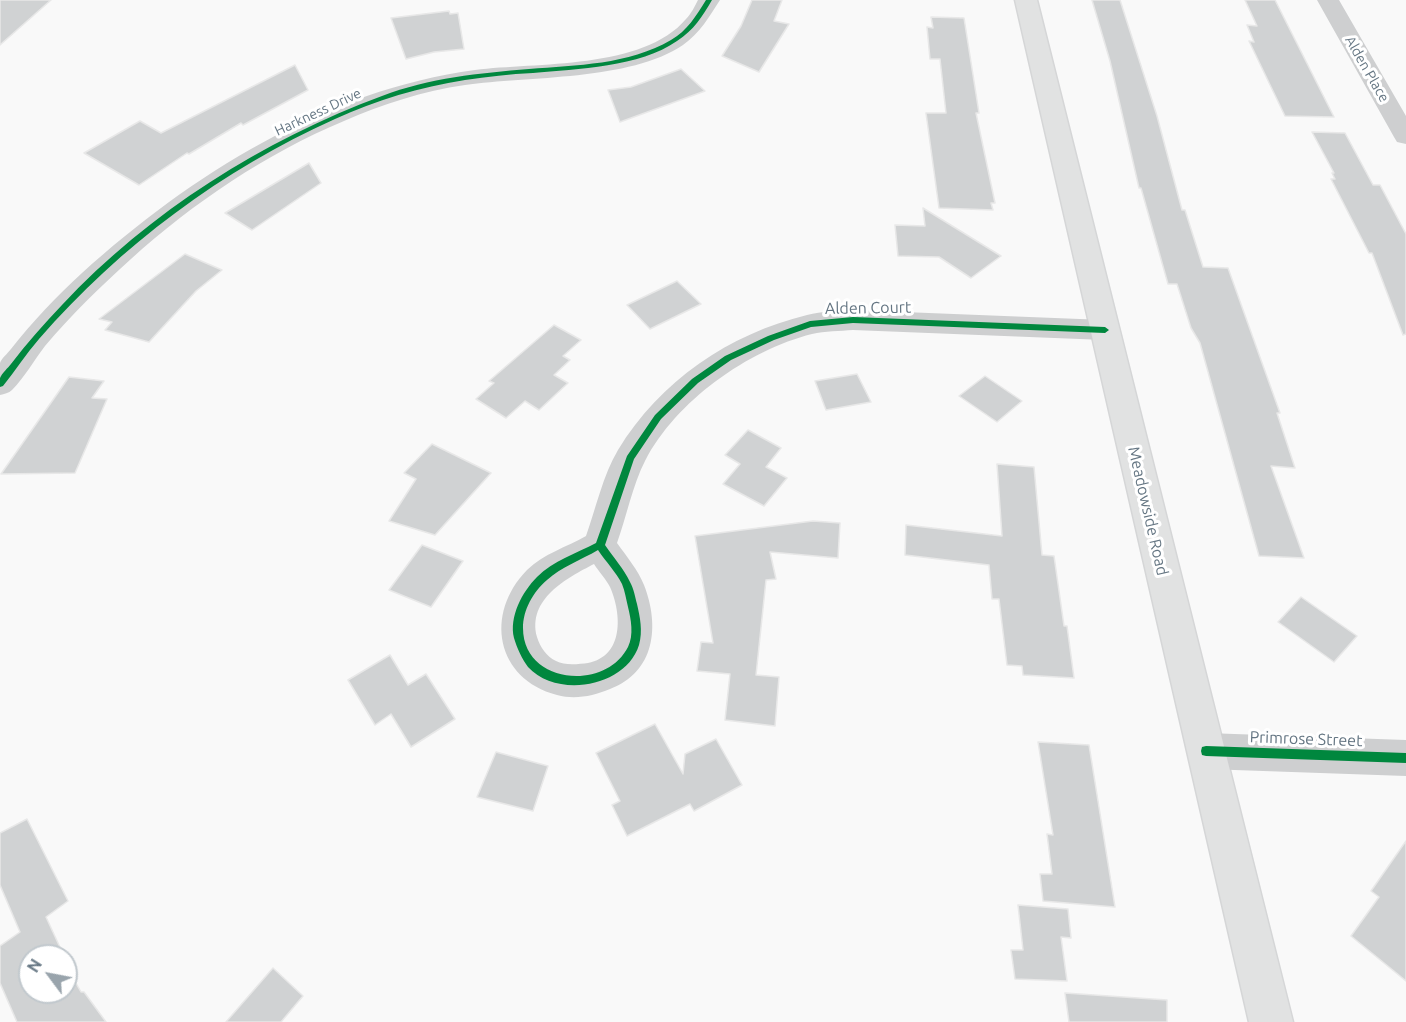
<!DOCTYPE html>
<html>
<head>
<meta charset="utf-8">
<style>
  body { margin:0 }
  #map { position:relative; width:1406px; height:1022px; overflow:hidden; background:#f9f9f9; font-family:Ubuntu,sans-serif }
  canvas { display:block }
  .north { position:absolute; left:18px; top:944px; width:60px; height:60px; box-sizing:border-box; background:#fff; border:2px solid #c1c8cd; border-radius:50%; rotate:302deg; font-size:16px; font-weight:700; line-height:24px; text-align:center; color:#657683 }
  .north::after { content:''; display:block; margin:auto; width:21px; height:27px; background:#99a4ac; clip-path:polygon(50% 0,100% 100%,50% 72%,0 100%) }
</style>
</head>
<body>
<div id="map">
<canvas width="1406" height="1022"></canvas>
<div class="north">N</div>
</div>
<script>
const c = document.querySelector('canvas').getContext('2d');
c.lineJoin = 'round';
function fillPath(path, color) {
  c.fillStyle = color;
  c.fill(path, 'evenodd');
}
function stroke(path, color, width, dash) {
  c.strokeStyle = color;
  c.lineWidth = width;
  c.lineCap = dash ? 'butt' : 'round';
  c.setLineDash(dash || []);
  c.stroke(path);
}
function write(font, color, halo, rows, align = 'center') {
  c.font = font + ' Ubuntu,sans-serif';
  c.lineWidth = 6;
  c.setLineDash([]);
  c.textBaseline = 'middle';
  c.strokeStyle = halo;
  c.fillStyle = color;
  for (const [text, x, y, turn = 0] of rows) {
    c.save();
    c.translate(x, y);
    c.rotate((+turn || 0) * Math.PI / 180);
    c.textAlign = isNaN(turn) ? turn : align;
    if (halo) c.strokeText(text, 0, 0);
    c.fillText(text, 0, 0);
    c.restore();
  }
}
const building = new Path2D(`
  M 0,0 L 51,0 L 0,45 Z
  M 752,0 L 782,0 L 774,21 L 789,24 L 759,72 L 722,56 L 741,26 Z
  M 1092,0 L 1120,0 L 1157,116 L 1182,210 L 1185,210 L 1203,267 L 1228,268 L 1280,413 L 1277,413 L 1295,468 L 1271,466 L 1304,558 L 1259,556 L 1200,343 L 1191,328 L 1177,284 L 1168,284 L 1141,188 L 1139,188 L 1110,61 Z
  M 1245,0 L 1275,0 L 1334,117 L 1285,116 L 1249,41 L 1254,42 L 1247,25 L 1257,26 Z
  M 449,11 L 450,14 L 458,13 L 464,49 L 434,52 L 406,59 L 391,18 Z
  M 931,17 L 964,18 L 979,113 L 976,113 L 995,203 L 991,203 L 993,210 L 939,208 L 926,113 L 946,113 L 940,59 L 930,59 L 927,27 L 933,28 Z
  M 295,65 L 308,90 L 243,125 L 241,123 L 189,154 L 187,153 L 139,185 L 84,153 L 140,121 L 161,133 Z
  M 681,69 L 705,91 L 620,122 L 608,90 L 631,87 Z
  M 1312,132 L 1345,133 L 1373,185 L 1380,185 L 1406,234 L 1406,334 L 1403,335 L 1372,253 L 1369,253 L 1331,179 L 1335,179 L 1332,173 L 1334,173 Z
  M 309,163 L 321,183 L 252,230 L 225,213 Z
  M 923,208 L 1001,256 L 971,278 L 939,257 L 898,256 L 895,225 L 925,226 Z
  M 185,254 L 222,270 L 196,291 L 149,342 L 105,330 L 112,322 L 99,319 Z
  M 677,281 L 701,304 L 650,329 L 627,305 Z
  M 554,325 L 581,340 L 563,356 L 570,360 L 554,375 L 568,383 L 539,410 L 525,401 L 506,418 L 476,399 L 494,383 L 489,381 Z
  M 857,374 L 871,402 L 826,410 L 815,381 Z
  M 985,376 L 1022,401 L 997,422 L 959,396 Z
  M 69,377 L 104,381 L 92,398 L 107,399 L 75,473 L 1,474 Z
  M 748,430 L 781,448 L 766,467 L 787,478 L 764,506 L 723,484 L 740,464 L 725,455 Z
  M 432,444 L 491,473 L 435,535 L 389,521 L 416,479 L 404,473 Z
  M 997,464 L 1034,467 L 1042,555 L 1054,556 L 1064,626 L 1067,626 L 1074,678 L 1023,675 L 1022,666 L 1007,665 L 999,599 L 992,599 L 989,565 L 905,555 L 906,525 L 1002,536 Z
  M 813,521 L 840,523 L 838,558 L 770,552 L 776,579 L 766,580 L 756,675 L 779,677 L 775,726 L 725,720 L 730,674 L 697,671 L 701,642 L 713,643 L 695,536 Z
  M 422,545 L 463,561 L 431,607 L 389,590 Z
  M 1301,597 L 1357,636 L 1334,662 L 1278,622 Z
  M 390,655 L 408,685 L 426,674 L 455,719 L 411,747 L 391,714 L 375,725 L 348,680 Z
  M 655,724 L 683,774 L 685,754 L 716,739 L 742,785 L 694,811 L 690,804 L 627,836 L 612,805 L 620,801 L 596,753 Z
  M 1038,742 L 1089,745 L 1115,907 L 1043,901 L 1040,874 L 1052,874 L 1047,834 L 1053,835 Z
  M 496,752 L 548,766 L 533,811 L 477,797 Z
  M 27,819 L 68,901 L 46,917 L 64,956 L 30,956 L 30,992 L 66,992 L 66,960 L 71,970 L 69,971 L 81,992 L 84,992 L 106,1022 L 17,1022 L 0,983 L 0,946 L 20,932 L 0,885 L 0,833 Z
  M 1406,841 L 1406,981 L 1351,936 L 1379,897 L 1371,891 Z
  M 1018,905 L 1068,909 L 1071,938 L 1061,937 L 1067,981 L 1015,979 L 1011,950 L 1023,950 Z
  M 273,968 L 303,996 L 281,1022 L 226,1022 Z
  M 1065,993 L 1167,1000 L 1167,1022 L 1069,1022 Z`);
const street = new Path2D(`
  M 698,0 L 720,0 C 709,17 700,33 683,45 C 630,81 528,76 465,85 C 423,91 383,104 344,121 C 267,153 193,203 131,259 C 101,286 71,315 45,346 C 34,360 25,377 12,390 C 9,393 4,394 0,395 C 0,386 0,372 0,363 C 1,359 8,353 11,349 C 32,322 57,296 82,273 C 192,174 326,90 475,70 C 536,62 643,70 686,19 C 691,14 695,6 698,0 Z
  M 1317,0 L 1339,0 L 1406,116 L 1406,144 L 1397,142 L 1394,137 Z
  M 853,310 L 1105,320 L 1115,323 L 1119,330 L 1115,337 L 1105,340 L 853,330 C 840,331 825,331 812,334 C 748,350 676,401 645,461 C 633,484 626,518 617,543 C 627,557 638,570 644,585 C 660,626 655,672 610,689 C 593,696 575,700 557,695 C 496,679 484,614 527,570 C 543,554 567,547 586,536 C 596,508 603,475 618,450 C 660,381 729,334 807,315 C 822,311 838,311 853,310 ZM 594,564 C 599,572 606,579 610,587 C 622,614 624,656 588,663 C 579,664 565,666 556,661 C 547,657 540,647 537,637 C 527,599 567,578 594,564 Z
  M 1206,733 L 1406,740 L 1406,776 L 1206,769 L 1192,764 L 1187,751 L 1192,738 Z`);
const secondary = new Path2D(`
  M 1015,0 L 1037,0 L 1293,1022 L 1249,1022 Z`);
const cycleway = new Path2D(`
  M 706,0 L 712,0 C 702,17 694,30 677,41 C 640,67 577,69 533,73 C 510,74 487,77 465,80 C 420,87 376,100 335,119 C 223,169 120,246 39,339 C 26,354 15,371 3,386 L 0,387 C 0,386 0,378 0,378 C 2,373 8,368 11,364 C 27,343 44,324 62,305 C 149,212 263,140 382,96 C 429,78 480,73 529,69 C 577,65 628,65 671,40 C 687,31 696,16 706,0 Z
  M 853,317 L 1105,327 L 1109,330 L 1105,333 L 853,323 L 811,327 L 774,340 L 731,360 L 698,383 L 661,419 L 634,459 L 605,545 C 613,557 624,569 630,582 C 634,589 635,597 637,604 C 640,617 643,631 639,645 C 626,687 557,699 528,667 C 522,659 517,648 514,638 C 509,617 522,592 537,577 C 553,561 577,553 596,543 L 627,456 L 655,415 L 692,379 L 725,356 L 768,336 L 810,321 ZM 598,550 C 606,562 616,572 622,584 C 625,591 626,599 628,607 C 631,619 634,635 628,647 C 605,692 523,684 523,628 C 523,610 533,592 547,580 C 561,567 581,560 598,550 Z
  M 1206,746 L 1406,753 L 1406,763 L 1206,756 L 1202,755 L 1201,751 L 1202,747 Z`);
const farStreetnames = [
  ["Alden Place",1367,69,60],
  ["Harkness Drive",318,112,-25]
];
const streetNames = [
  ["Alden Court",868,308,-1],
  ["Meadowside Road",1148,511,77],
  ["Primrose Street",1306,739,2]
];
fillPath(building, '#d0d2d3');
stroke(building, '#e8e8e8', 1.5);
stroke(secondary, '#d5d6d7', 3);
fillPath(street, '#cecfd0');
fillPath(secondary, '#e1e2e2');
fillPath(cycleway, '#00873e');
write('14px', '#657683', '#fff', farStreetnames);
write('16px', '#657683', '#fff', streetNames);
</script>
</body>
</html>
